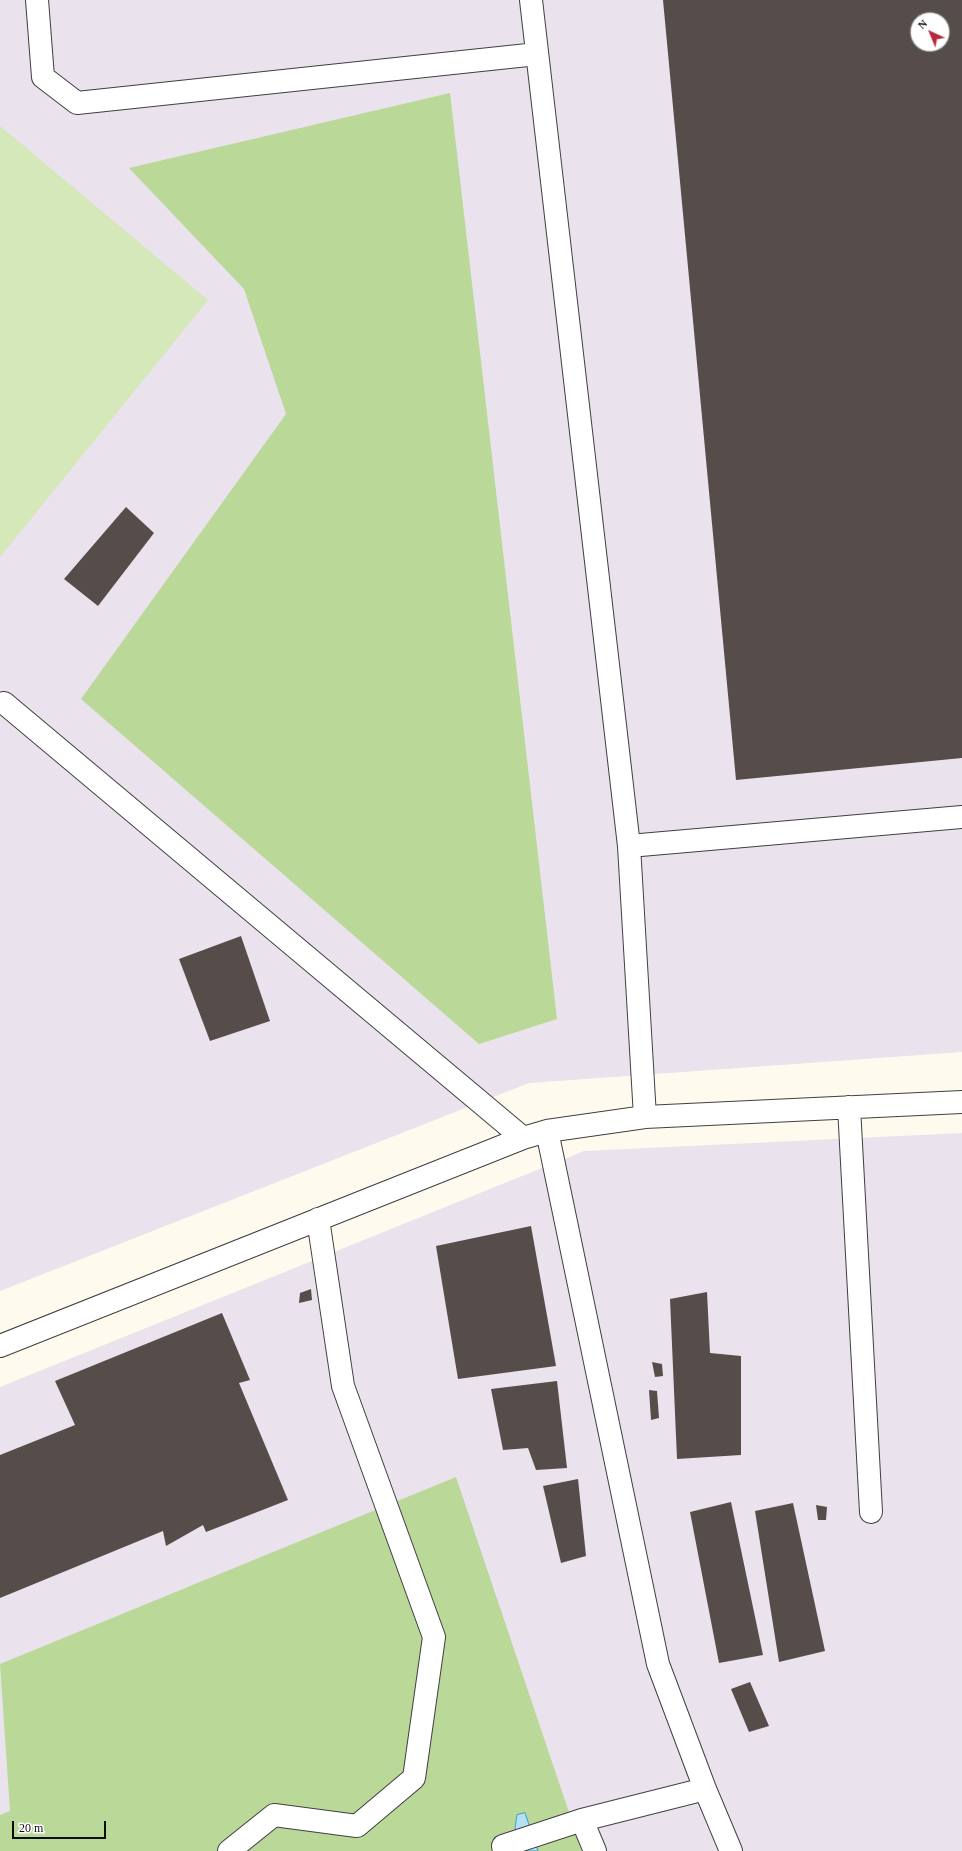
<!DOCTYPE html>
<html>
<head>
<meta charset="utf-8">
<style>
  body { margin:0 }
  #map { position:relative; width:962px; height:1851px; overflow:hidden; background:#fefaee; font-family:Georgia,serif }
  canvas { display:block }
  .north { position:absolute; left:910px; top:12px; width:40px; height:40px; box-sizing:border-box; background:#fff; border:1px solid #9e9e9e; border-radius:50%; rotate:316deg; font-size:11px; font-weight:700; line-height:16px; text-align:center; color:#0d0d0d }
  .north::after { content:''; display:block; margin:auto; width:14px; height:18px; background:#b9293c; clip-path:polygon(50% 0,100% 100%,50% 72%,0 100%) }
  .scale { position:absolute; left:12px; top:1821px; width:94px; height:18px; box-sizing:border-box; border:2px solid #0d0d0d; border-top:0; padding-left:5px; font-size:12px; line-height:14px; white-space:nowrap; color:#0d0d0d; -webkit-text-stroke:3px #fff; paint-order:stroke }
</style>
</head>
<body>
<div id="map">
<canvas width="962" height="1851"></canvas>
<div class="north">N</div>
<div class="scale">20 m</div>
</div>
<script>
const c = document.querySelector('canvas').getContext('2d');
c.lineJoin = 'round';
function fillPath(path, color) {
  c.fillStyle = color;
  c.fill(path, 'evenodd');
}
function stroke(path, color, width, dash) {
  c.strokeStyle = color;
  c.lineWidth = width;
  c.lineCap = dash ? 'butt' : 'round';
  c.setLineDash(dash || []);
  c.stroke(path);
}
const industrial = new Path2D(`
  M 0,0 L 962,0 L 962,1052 L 529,1083 L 0,1291 ZM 918,20 L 942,20 L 942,44 L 918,44 Z
  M 962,1133 L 962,1851 L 0,1851 L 0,1387 L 584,1151 Z`);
const green = new Path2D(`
  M 0,126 L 208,300 L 0,557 Z`);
const forest = new Path2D(`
  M 450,93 L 557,1019 L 479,1044 L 81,699 L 286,414 L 244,289 L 129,168 Z
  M 456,1477 L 582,1851 L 0,1851 L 0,1815 L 10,1811 L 0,1664 Z`);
const water = new Path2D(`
  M 525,1813 L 538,1851 L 523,1851 L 515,1828 L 517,1815 Z`);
const building = new Path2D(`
  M 663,0 L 962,0 L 962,758 L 736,780 ZM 918,20 L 942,20 L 942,44 L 918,44 Z
  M 126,507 L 154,533 L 98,606 L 64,579 Z
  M 241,936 L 270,1021 L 210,1041 L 179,959 Z
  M 531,1226 L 556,1366 L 458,1379 L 436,1246 Z
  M 311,1289 L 312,1300 L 299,1303 L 300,1293 Z
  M 707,1292 L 710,1353 L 741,1356 L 741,1455 L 677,1459 L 670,1299 Z
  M 222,1313 L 250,1380 L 239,1383 L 288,1500 L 206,1532 L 203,1525 L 166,1546 L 163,1531 L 0,1598 L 0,1455 L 75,1425 L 55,1381 Z
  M 652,1362 L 662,1364 L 663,1376 L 655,1377 Z
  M 557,1381 L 567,1468 L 536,1470 L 528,1448 L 503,1450 L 491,1389 Z
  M 649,1390 L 657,1391 L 659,1418 L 651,1420 Z
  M 578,1479 L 586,1556 L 561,1563 L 543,1486 Z
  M 731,1502 L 763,1655 L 719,1663 L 690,1512 Z
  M 793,1503 L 825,1651 L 779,1662 L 755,1511 Z
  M 816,1505 L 827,1507 L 826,1520 L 818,1520 Z
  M 750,1682 L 769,1726 L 749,1732 L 731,1689 Z`);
const minor = new Path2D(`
  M 37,0 L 43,77 L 77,103 L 537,54
  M 531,0 L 629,846 L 645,1117
  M 4,703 L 523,1138
  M 629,846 L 962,817
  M 849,1107 L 871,1512
  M 547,1131 L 658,1664 L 705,1789 L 731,1851
  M 0,1346 L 523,1138 L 547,1131 L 645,1117 L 962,1102
  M 582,1820 L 595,1851
  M 229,1851 L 274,1815 L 357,1826 L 414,1778 L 434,1637 L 343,1386 L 318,1219
  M 504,1851 L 503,1846 L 582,1820 L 705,1789`);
fillPath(industrial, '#eae2ec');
fillPath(green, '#d5e8b9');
fillPath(forest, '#bad898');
fillPath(water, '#b4e2f4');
stroke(water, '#3d9dc9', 1);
fillPath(building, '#564d4a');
stroke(minor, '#404040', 24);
stroke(minor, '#fff', 22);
</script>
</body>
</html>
